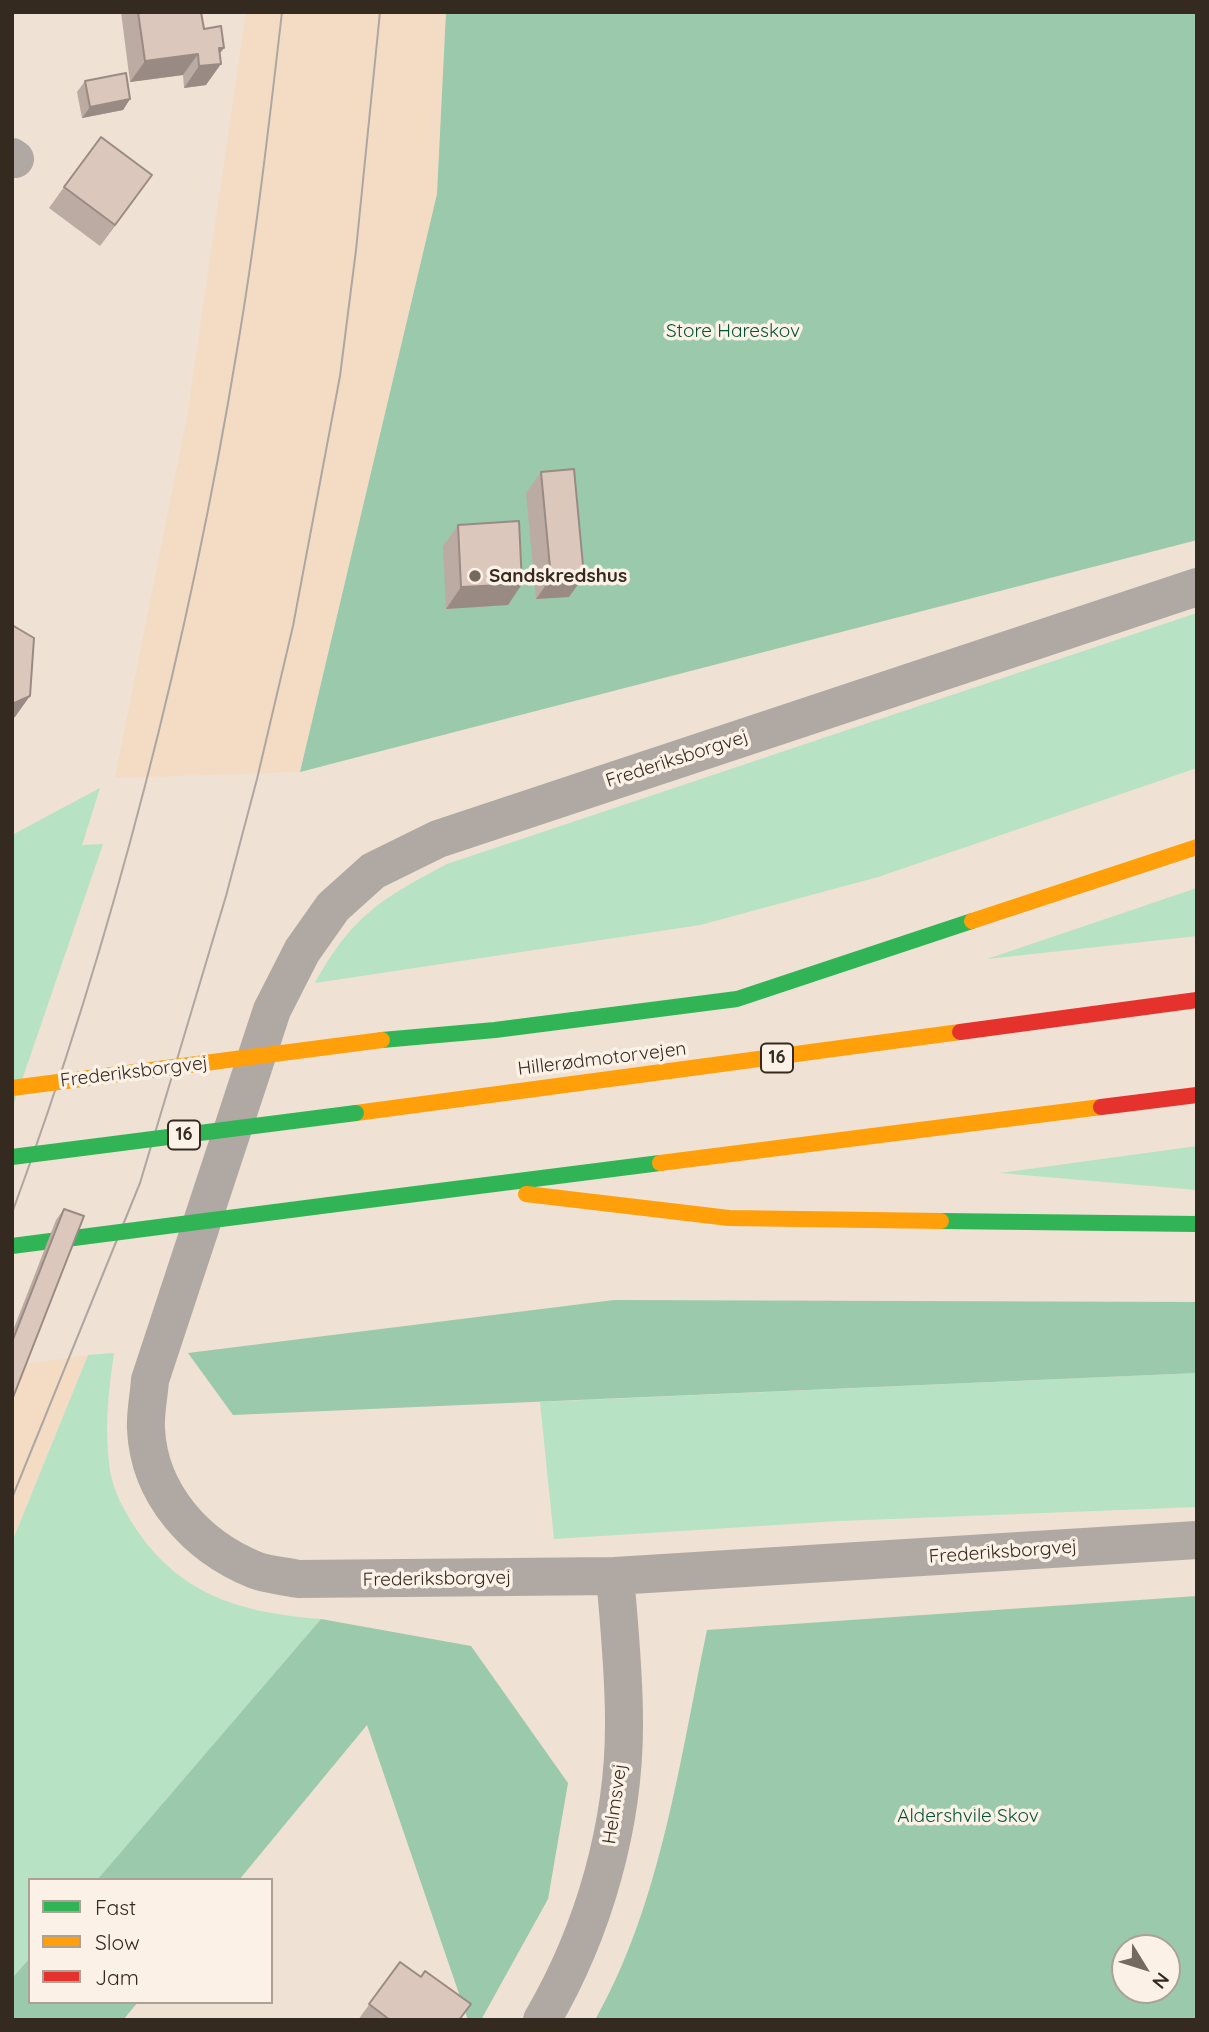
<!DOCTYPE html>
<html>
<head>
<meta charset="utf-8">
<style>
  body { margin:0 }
  #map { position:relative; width:1209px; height:2032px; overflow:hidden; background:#efe1d3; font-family:Quicksand,sans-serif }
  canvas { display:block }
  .frame { position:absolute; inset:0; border:14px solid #352a20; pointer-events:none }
  .legend { position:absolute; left:28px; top:1878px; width:245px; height:126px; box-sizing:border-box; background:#fcf1e6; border:2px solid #aca197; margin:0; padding:9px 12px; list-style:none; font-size:21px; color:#352a20 }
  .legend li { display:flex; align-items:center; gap:14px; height:35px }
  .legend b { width:35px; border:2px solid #aca197 }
  .north { position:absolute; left:1111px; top:1934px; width:70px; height:70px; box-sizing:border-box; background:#fcf1e6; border:2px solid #aca197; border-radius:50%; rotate:128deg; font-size:19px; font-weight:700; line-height:28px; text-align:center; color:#352a20 }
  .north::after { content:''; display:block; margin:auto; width:24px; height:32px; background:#766a5f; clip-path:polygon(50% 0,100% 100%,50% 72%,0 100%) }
</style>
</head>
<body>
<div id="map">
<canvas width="1209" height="2032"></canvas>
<div class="frame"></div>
<ul class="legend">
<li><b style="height:9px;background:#30b455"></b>Fast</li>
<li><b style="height:9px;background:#ff9f0a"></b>Slow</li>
<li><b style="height:9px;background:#e5322d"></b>Jam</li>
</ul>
<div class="north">N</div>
</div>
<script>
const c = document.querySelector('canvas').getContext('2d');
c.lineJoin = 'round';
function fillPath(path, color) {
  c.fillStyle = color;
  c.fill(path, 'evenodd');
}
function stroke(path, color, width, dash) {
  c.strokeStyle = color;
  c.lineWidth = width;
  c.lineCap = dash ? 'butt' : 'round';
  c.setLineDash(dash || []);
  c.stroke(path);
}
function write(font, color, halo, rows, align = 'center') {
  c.font = font + ' Quicksand,sans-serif';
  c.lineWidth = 7;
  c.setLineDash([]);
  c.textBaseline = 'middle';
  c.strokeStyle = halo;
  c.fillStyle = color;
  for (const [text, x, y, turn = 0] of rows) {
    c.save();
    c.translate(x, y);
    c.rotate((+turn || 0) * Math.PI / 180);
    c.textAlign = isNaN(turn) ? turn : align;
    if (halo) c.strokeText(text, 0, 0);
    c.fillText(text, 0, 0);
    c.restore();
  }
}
const built = new Path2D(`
  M 246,12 L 446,12 L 437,194 L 300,772 L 115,778 L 187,417 Z
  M 88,1355 L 12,1542 L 12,1366 Z`);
const green = new Path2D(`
  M 1197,613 L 1197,768 L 878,877 L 700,925 L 315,983 C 352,916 381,899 447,864 Z
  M 100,788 L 82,845 L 103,844 L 12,1109 L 12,835 Z
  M 1197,888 L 1197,936 L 987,959 Z
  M 1197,1146 L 1197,1190 L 1000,1173 Z
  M 114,1353 C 108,1393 104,1431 110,1471 C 114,1493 124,1510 136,1529 C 182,1597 244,1613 321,1619 L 97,1880 L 30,1880 L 30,1958 L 12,1978 L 12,1542 L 88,1355 Z
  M 1197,1373 L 1197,1507 L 839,1521 L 554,1539 L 540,1402 Z`);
const forest = new Path2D(`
  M 446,12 L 1197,12 L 1197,540 L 300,772 L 437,194 Z
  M 614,1300 L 1197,1302 L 1197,1373 L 233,1415 L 188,1353 Z
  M 1197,1596 L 1197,2020 L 595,2020 C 661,1904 680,1759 707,1630 ZM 1125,1948 L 1167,1948 L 1167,1990 L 1125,1990 Z
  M 321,1619 L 471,1646 L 568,1783 L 548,1899 L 481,2020 L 468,2020 L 367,1725 L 239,1880 L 97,1880 Z
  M 30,1958 L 30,2002 L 138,2002 L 123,2020 L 12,2020 L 12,1978 Z`);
const street = new Path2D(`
  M 12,157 L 15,159
  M 1197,587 L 438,839 L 373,871 L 333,907 L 302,951 L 272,1010 L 150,1380 C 149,1396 145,1413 146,1429 C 149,1494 196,1546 255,1570 C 268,1575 284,1576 298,1579 L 615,1576 L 1197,1540
  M 542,2020 C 594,1931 625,1823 624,1720 C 624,1672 619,1623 615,1576`);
const fast = new Path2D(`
  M 382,1040 L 495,1030 L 737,999 L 972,921
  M 329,1205 L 660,1163
  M 941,1221 L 1197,1224`);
const slow = new Path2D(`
  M 972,921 L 1197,847
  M 356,1113 L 960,1032
  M 660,1163 L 1101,1107
  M 526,1194 L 729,1218 L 941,1221`);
const jam = new Path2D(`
  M 960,1032 L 1197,1000
  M 1101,1107 L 1197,1095`);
const tram = new Path2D(`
  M 12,1213 C 113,940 190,637 237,350 C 256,238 269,125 282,12
  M 12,1498 L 140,1183 L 226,896 L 257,779 L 293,626 L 340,376 L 356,250 L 380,12`);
const fastBridge = new Path2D(`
  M 12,1157 L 356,1113
  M 12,1246 L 329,1205`);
const slowBridge = new Path2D(`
  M 12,1088 L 382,1040`);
const wall = new Path2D(`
  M 121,12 L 201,12 L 204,29 L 220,53 L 206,85 L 184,88 L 183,75 L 130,82 Z
  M 85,81 L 130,99 L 123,110 L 82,118 L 77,92 Z
  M 152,175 L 100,246 L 49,208 L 64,187 Z
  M 541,472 L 569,597 L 536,599 L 526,493 Z
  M 458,525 L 522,584 L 508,605 L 446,609 L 443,546 Z
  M 64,1209 L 12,1400 L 12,1333 L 56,1220 Z
  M 400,1962 L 459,2020 L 358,2020 Z`);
const shadedWall = new Path2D(`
  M 219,48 L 224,48 L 211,65 L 221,64 L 206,85 L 184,88 L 199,66 Z
  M 198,54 L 183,75 L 130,82 L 145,61 Z
  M 130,99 L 123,110 L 82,118 L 90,107 Z
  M 152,175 L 137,196 L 100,246 L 115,225 Z
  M 584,576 L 569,597 L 536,599 L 551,578 Z
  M 522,584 L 508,605 L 446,609 L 461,587 Z
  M 30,696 L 15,717 L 12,719 L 12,704 Z`);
const building = new Path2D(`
  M 138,12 L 201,12 L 204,29 L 221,26 L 224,48 L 219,48 L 221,64 L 199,66 L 198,54 L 145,61 Z
  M 126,73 L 130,99 L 90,107 L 85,81 Z
  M 101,137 L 152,175 L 115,225 L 64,187 Z
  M 574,469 L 584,576 L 551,578 L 541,472 Z
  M 519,521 L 522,584 L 461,587 L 458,525 Z
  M 12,625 L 34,638 L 30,696 L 12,704 Z
  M 64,1209 L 84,1216 L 12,1400 L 12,1342 Z
  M 400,1962 L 421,1977 L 425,1971 L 471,2004 L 459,2020 L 390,2020 L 369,2004 Z`);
const markers = [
  [475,576,7,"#766a5f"]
];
const shields = [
  [777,1058,32],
  [184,1135,32]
];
const shieldNames = [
  ["16",777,1058],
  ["16",184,1135]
];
const parkNames = [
  ["Store Hareskov",733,331],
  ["Aldershvile Skov",968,1816]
];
const poiNames = [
  ["Sandskredshus",489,576]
];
const streetNames = [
  ["Frederiksborgvej",677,759,-18],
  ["Hillerødmotorvejen",602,1059,-7],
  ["Frederiksborgvej",134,1072,-7],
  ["Frederiksborgvej",1003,1552,-4],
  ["Frederiksborgvej",437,1579,-1],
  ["Helmsvej",615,1804,-82]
];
fillPath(built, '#f4dcc4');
fillPath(green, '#b7e2c4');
fillPath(forest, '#9ac9ab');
stroke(street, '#b0a9a3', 38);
stroke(fast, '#30b455', 16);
stroke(slow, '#ff9f0a', 16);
stroke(jam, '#e5322d', 16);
stroke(tram, '#aea6a1', 2);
stroke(fastBridge, '#30b455', 16);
stroke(slowBridge, '#ff9f0a', 16);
fillPath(wall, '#bcaba2');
fillPath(shadedWall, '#998b84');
fillPath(building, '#dbc7bc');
stroke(building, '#998b84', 2);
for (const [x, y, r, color] of markers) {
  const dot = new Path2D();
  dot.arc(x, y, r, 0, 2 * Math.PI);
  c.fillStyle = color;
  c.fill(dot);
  stroke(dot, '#fcf1e6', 2.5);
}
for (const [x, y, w] of shields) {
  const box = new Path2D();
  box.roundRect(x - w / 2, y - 14.5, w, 29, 5);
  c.fillStyle = '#fcf1e6';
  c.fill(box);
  stroke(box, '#352a20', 2);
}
write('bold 18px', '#352a20', null, shieldNames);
write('19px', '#015438', '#fcf1e6', parkNames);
write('bold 19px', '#352a20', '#fcf1e6', poiNames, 'left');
write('19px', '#352a20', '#fcf1e6', streetNames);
</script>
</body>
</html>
